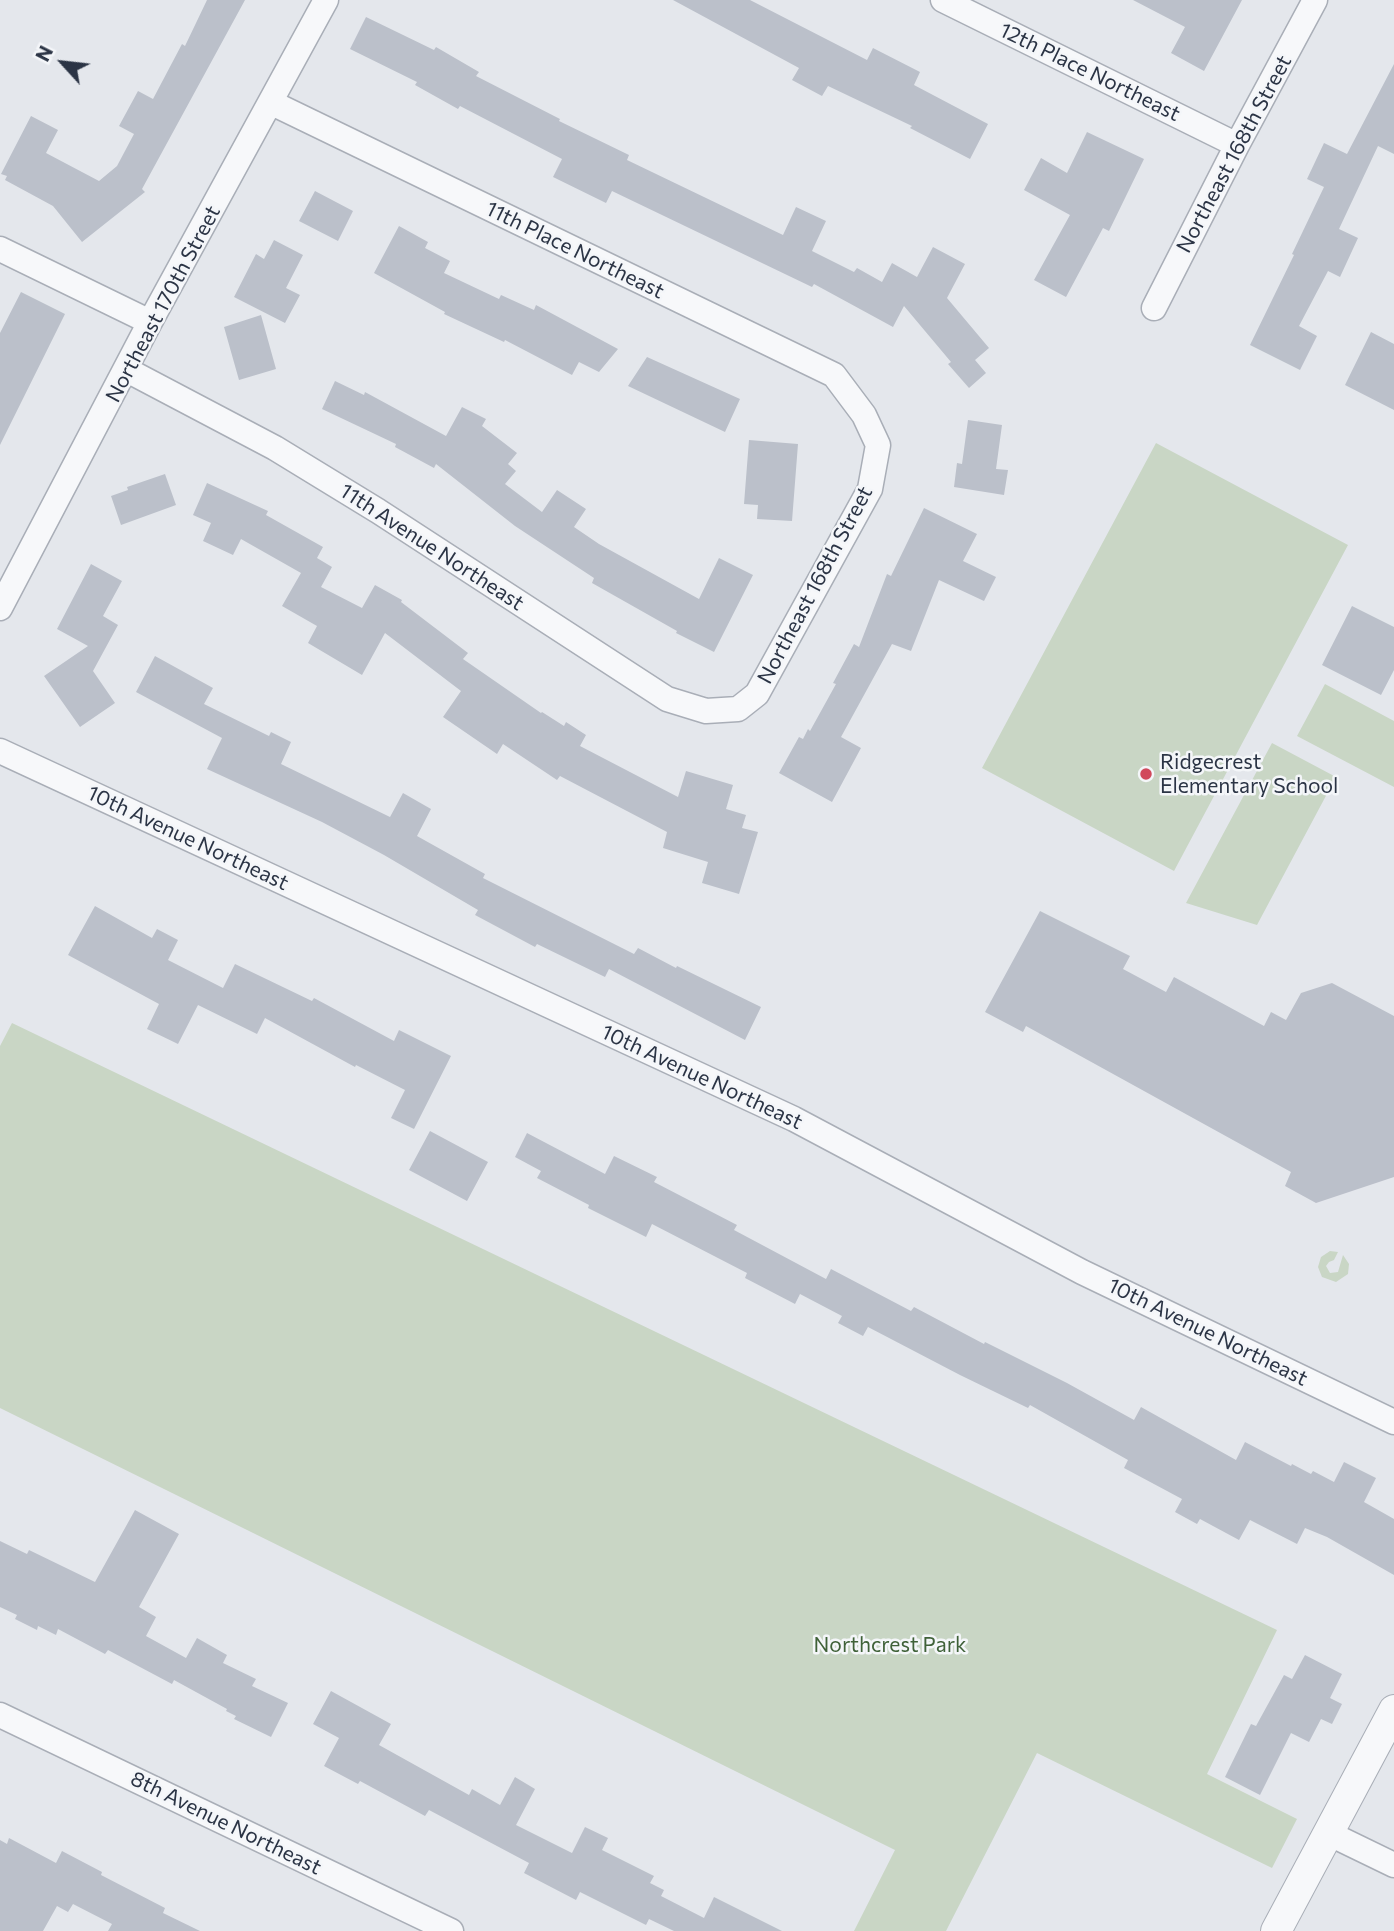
<!DOCTYPE html>
<html>
<head>
<meta charset="utf-8">
<style>
  body { margin:0 }
  #map { position:relative; width:1394px; height:1931px; overflow:hidden; background:#e4e7ec; font-family:Commissioner,sans-serif }
  canvas { display:block }
  .north { position:absolute; left:28px; top:28px; width:70px; height:70px; -webkit-text-stroke:5px #f4f6f9; paint-order:stroke; rotate:297deg; font-size:19px; font-weight:700; line-height:28px; text-align:center; color:#2b3445 }
  .north::after { content:''; display:block; margin:auto; width:24px; height:32px; background:#2b3445; clip-path:polygon(50% 0,100% 100%,50% 72%,0 100%) }
</style>
</head>
<body>
<div id="map">
<canvas width="1394" height="1931"></canvas>
<div class="north">N</div>
</div>
<script>
const c = document.querySelector('canvas').getContext('2d');
c.lineJoin = 'round';
function fillPath(path, color) {
  c.fillStyle = color;
  c.fill(path, 'evenodd');
}
function stroke(path, color, width, dash) {
  c.strokeStyle = color;
  c.lineWidth = width;
  c.lineCap = dash ? 'butt' : 'round';
  c.setLineDash(dash || []);
  c.stroke(path);
}
function write(font, color, halo, rows, align = 'center') {
  c.font = font + ' Commissioner,sans-serif';
  c.lineWidth = 5;
  c.setLineDash([]);
  c.textBaseline = 'middle';
  c.strokeStyle = halo;
  c.fillStyle = color;
  for (const [text, x, y, turn = 0] of rows) {
    c.save();
    c.translate(x, y);
    c.rotate((+turn || 0) * Math.PI / 180);
    c.textAlign = isNaN(turn) ? turn : align;
    if (halo) c.strokeText(text, 0, 0);
    c.fillText(text, 0, 0);
    c.restore();
  }
}
const green = new Path2D(`
  M 1156,443 L 1348,545 L 1174,871 L 982,768 Z
  M 1325,684 L 1394,721 L 1394,787 L 1297,736 Z
  M 1272,743 L 1336,777 L 1257,925 L 1186,903 Z
  M 12,1023 L 1277,1630 L 1207,1774 L 1297,1819 L 1272,1868 L 1037,1753 L 946,1931 L 854,1931 L 895,1850 L 0,1408 L 0,1046 Z
  M 1330,1251 L 1338,1252 L 1334,1260 L 1329,1262 L 1326,1266 L 1330,1273 L 1338,1272 L 1343,1255 L 1349,1264 L 1348,1274 L 1336,1282 L 1322,1277 L 1318,1267 L 1321,1257 Z`);
const building = new Path2D(`
  M 207,0 L 245,0 L 142,189 L 145,192 L 82,242 L 53,206 L 5,180 L 7,176 L 1,174 L 31,116 L 58,130 L 46,153 L 99,181 L 117,166 L 134,134 L 119,126 L 138,91 L 153,99 L 182,44 L 185,46 Z
  M 673,0 L 750,0 L 867,60 L 873,48 L 920,72 L 914,85 L 988,124 L 970,159 L 910,128 L 912,126 L 828,86 L 822,96 L 792,80 L 799,68 Z
  M 1133,0 L 1242,0 L 1204,71 L 1171,53 L 1185,27 Z
  M 366,17 L 434,50 L 436,47 L 479,72 L 476,76 L 560,119 L 559,121 L 629,155 L 627,160 L 783,235 L 796,207 L 826,221 L 812,251 L 854,272 L 857,268 L 882,282 L 892,263 L 917,277 L 933,247 L 965,264 L 947,298 L 989,348 L 975,360 L 986,373 L 969,388 L 948,364 L 951,362 L 904,306 L 893,327 L 814,284 L 812,287 L 612,191 L 606,203 L 553,177 L 562,159 L 460,106 L 458,109 L 415,85 L 417,82 L 350,49 Z
  M 1394,64 L 1394,154 L 1378,146 L 1339,229 L 1358,238 L 1340,277 L 1328,271 L 1299,326 L 1317,336 L 1300,370 L 1250,345 L 1294,255 L 1292,254 L 1324,187 L 1307,179 L 1324,143 L 1347,154 Z
  M 1087,132 L 1144,159 L 1109,231 L 1103,228 L 1066,297 L 1034,280 L 1070,215 L 1024,190 L 1041,158 L 1067,173 Z
  M 315,191 L 353,211 L 338,241 L 299,221 Z
  M 399,226 L 428,242 L 425,248 L 450,261 L 444,273 L 499,299 L 501,295 L 534,310 L 536,305 L 618,349 L 599,372 L 579,362 L 572,375 L 505,340 L 504,342 L 444,314 L 445,312 L 374,273 Z
  M 274,240 L 303,255 L 286,288 L 300,295 L 285,323 L 234,297 L 256,254 L 264,259 Z
  M 21,292 L 65,314 L 0,445 L 0,333 Z
  M 261,315 L 276,369 L 239,380 L 224,327 Z
  M 1371,332 L 1394,344 L 1394,410 L 1345,385 Z
  M 647,357 L 740,399 L 725,432 L 628,386 Z
  M 335,381 L 364,395 L 365,392 L 446,436 L 462,407 L 486,419 L 482,426 L 517,453 L 508,464 L 516,471 L 505,484 L 542,512 L 557,490 L 586,509 L 574,527 L 599,544 L 699,599 L 719,558 L 753,575 L 714,652 L 676,633 L 677,631 L 592,583 L 594,578 L 515,526 L 436,464 L 434,468 L 395,447 L 396,444 L 322,409 Z
  M 968,420 L 1002,425 L 996,469 L 1008,470 L 1004,495 L 954,487 L 957,463 L 962,464 Z
  M 749,440 L 798,444 L 792,521 L 757,519 L 758,505 L 744,504 Z
  M 165,474 L 176,505 L 121,525 L 111,496 L 128,490 L 127,487 Z
  M 207,483 L 268,511 L 266,515 L 323,547 L 317,558 L 332,567 L 321,587 L 362,608 L 375,585 L 402,600 L 401,602 L 468,653 L 463,659 L 541,713 L 542,712 L 564,726 L 566,722 L 586,735 L 580,746 L 678,797 L 686,771 L 733,785 L 726,809 L 746,815 L 742,828 L 758,832 L 739,894 L 702,883 L 708,862 L 663,848 L 667,832 L 560,776 L 557,780 L 503,744 L 497,754 L 443,717 L 461,691 L 385,633 L 362,675 L 308,643 L 317,626 L 282,606 L 301,573 L 241,539 L 233,555 L 203,541 L 211,523 L 193,515 Z
  M 924,508 L 977,534 L 963,561 L 996,577 L 984,601 L 939,580 L 911,651 L 892,644 L 841,737 L 861,748 L 832,802 L 779,773 L 799,737 L 803,739 L 808,729 L 810,731 L 836,684 L 833,683 L 854,644 L 859,647 L 887,574 L 891,576 Z
  M 91,564 L 122,581 L 103,616 L 118,625 L 93,671 L 115,703 L 80,727 L 44,676 L 88,646 L 57,629 Z
  M 1352,606 L 1394,627 L 1394,670 L 1381,695 L 1322,665 Z
  M 155,656 L 213,688 L 204,704 L 269,736 L 271,732 L 291,742 L 281,764 L 390,817 L 403,793 L 431,809 L 417,836 L 485,874 L 483,878 L 634,954 L 638,948 L 676,968 L 677,966 L 761,1007 L 745,1040 L 609,969 L 605,977 L 537,944 L 535,947 L 475,915 L 478,910 L 384,855 L 322,822 L 207,769 L 222,738 L 136,692 Z
  M 95,906 L 152,938 L 157,929 L 178,940 L 168,960 L 223,988 L 235,964 L 312,1001 L 314,998 L 394,1041 L 399,1030 L 451,1056 L 414,1129 L 391,1118 L 405,1090 L 356,1065 L 355,1067 L 265,1018 L 257,1034 L 198,1005 L 178,1044 L 147,1029 L 159,1004 L 68,955 Z
  M 1040,911 L 1130,956 L 1123,969 L 1166,992 L 1174,977 L 1264,1026 L 1271,1012 L 1286,1020 L 1301,993 L 1332,983 L 1394,1016 L 1394,1177 L 1316,1203 L 1285,1186 L 1291,1172 L 1026,1026 L 1023,1032 L 985,1012 Z
  M 430,1131 L 488,1162 L 467,1201 L 409,1170 Z
  M 527,1133 L 605,1174 L 614,1156 L 657,1177 L 654,1182 L 737,1225 L 734,1230 L 826,1279 L 831,1269 L 911,1311 L 914,1307 L 984,1344 L 985,1342 L 1067,1383 L 1134,1420 L 1141,1407 L 1236,1460 L 1245,1442 L 1291,1466 L 1292,1464 L 1311,1474 L 1313,1471 L 1334,1482 L 1344,1462 L 1376,1478 L 1364,1502 L 1394,1519 L 1394,1575 L 1327,1537 L 1305,1528 L 1297,1544 L 1250,1520 L 1239,1540 L 1200,1519 L 1197,1524 L 1175,1512 L 1182,1499 L 1124,1468 L 1128,1460 L 1030,1405 L 1028,1408 L 960,1375 L 868,1327 L 863,1336 L 838,1323 L 842,1316 L 800,1294 L 795,1304 L 745,1278 L 747,1273 L 652,1224 L 646,1237 L 588,1208 L 589,1205 L 537,1178 L 541,1171 L 515,1157 Z
  M 135,1510 L 179,1534 L 139,1607 L 156,1617 L 146,1636 L 186,1658 L 197,1638 L 227,1655 L 223,1663 L 256,1679 L 252,1686 L 288,1703 L 271,1737 L 234,1719 L 236,1716 L 226,1711 L 227,1709 L 174,1680 L 172,1684 L 108,1650 L 105,1654 L 58,1629 L 56,1635 L 38,1626 L 37,1630 L 15,1619 L 17,1615 L 0,1607 L 0,1541 L 27,1554 L 29,1550 L 95,1582 Z
  M 1305,1655 L 1342,1674 L 1330,1698 L 1342,1704 L 1332,1724 L 1321,1719 L 1309,1742 L 1291,1733 L 1260,1795 L 1225,1777 L 1251,1724 L 1256,1726 L 1284,1675 L 1292,1679 Z
  M 331,1691 L 391,1724 L 379,1745 L 469,1795 L 472,1789 L 500,1805 L 515,1777 L 535,1789 L 516,1825 L 572,1853 L 585,1827 L 608,1838 L 602,1850 L 654,1876 L 650,1883 L 664,1890 L 661,1896 L 704,1918 L 714,1897 L 782,1931 L 674,1931 L 649,1919 L 646,1925 L 580,1892 L 576,1900 L 524,1873 L 529,1863 L 429,1810 L 425,1816 L 360,1781 L 358,1784 L 324,1766 L 339,1738 L 313,1724 Z
  M 9,1838 L 56,1863 L 62,1851 L 102,1872 L 101,1875 L 165,1908 L 163,1913 L 200,1931 L 108,1931 L 112,1924 L 73,1904 L 68,1912 L 57,1906 L 43,1931 L 0,1931 L 0,1840 L 7,1844 Z`);
const minor = new Path2D(`
  M 943,0 L 1237,145
  M 0,249 L 150,322
  M 1154,308 L 1237,145 L 1315,0
  M 127,370 L 275,448 L 378,511 L 667,699 L 706,711 L 738,709 L 757,694 L 870,489 L 878,445 L 864,415 L 834,375 L 272,103
  M 0,608 L 150,322 L 326,0
  M 0,751 L 794,1119 L 1082,1272 L 1394,1422
  M 0,1715 L 451,1931
  M 1328,1833 L 1394,1865`);
const tertiary = new Path2D(`
  M 1276,1931 L 1394,1710`);
const markers = [
  [1146,774,7,"#d1495b"]
];
const streetNames = [
  ["12th Place Northeast",1090,72,26],
  ["Northeast 168th Street",1234,154,-62],
  ["11th Place Northeast",575,250,26],
  ["Northeast 170th Street",163,304,-62],
  ["11th Avenue Northeast",432,547,33],
  ["Northeast 168th Street",815,585,-62],
  ["10th Avenue Northeast",188,838,25],
  ["10th Avenue Northeast",702,1077,25],
  ["10th Avenue Northeast",1208,1332,26],
  ["8th Avenue Northeast",226,1823,26]
];
const poiNames = [
  ["Ridgecrest",1160,762],
  ["Elementary School",1160,786]
];
const parkNames = [
  ["Northcrest Park",890,1645]
];
fillPath(green, '#c9d6c5');
fillPath(building, '#bbc0ca');
stroke(minor, '#a9aeb7', 27);
stroke(tertiary, '#a9aeb7', 32);
stroke(minor, '#f7f8fa', 24);
stroke(tertiary, '#f7f8fa', 30);
for (const [x, y, r, color] of markers) {
  const dot = new Path2D();
  dot.arc(x, y, r, 0, 2 * Math.PI);
  c.fillStyle = color;
  c.fill(dot);
  stroke(dot, '#f4f6f9', 2.5);
}
write('21px', '#2b3445', '#f4f6f9', streetNames);
write('21px', '#2b3445', '#f4f6f9', poiNames, 'left');
write('21px', '#3f6138', '#f4f6f9', parkNames);
</script>
</body>
</html>
